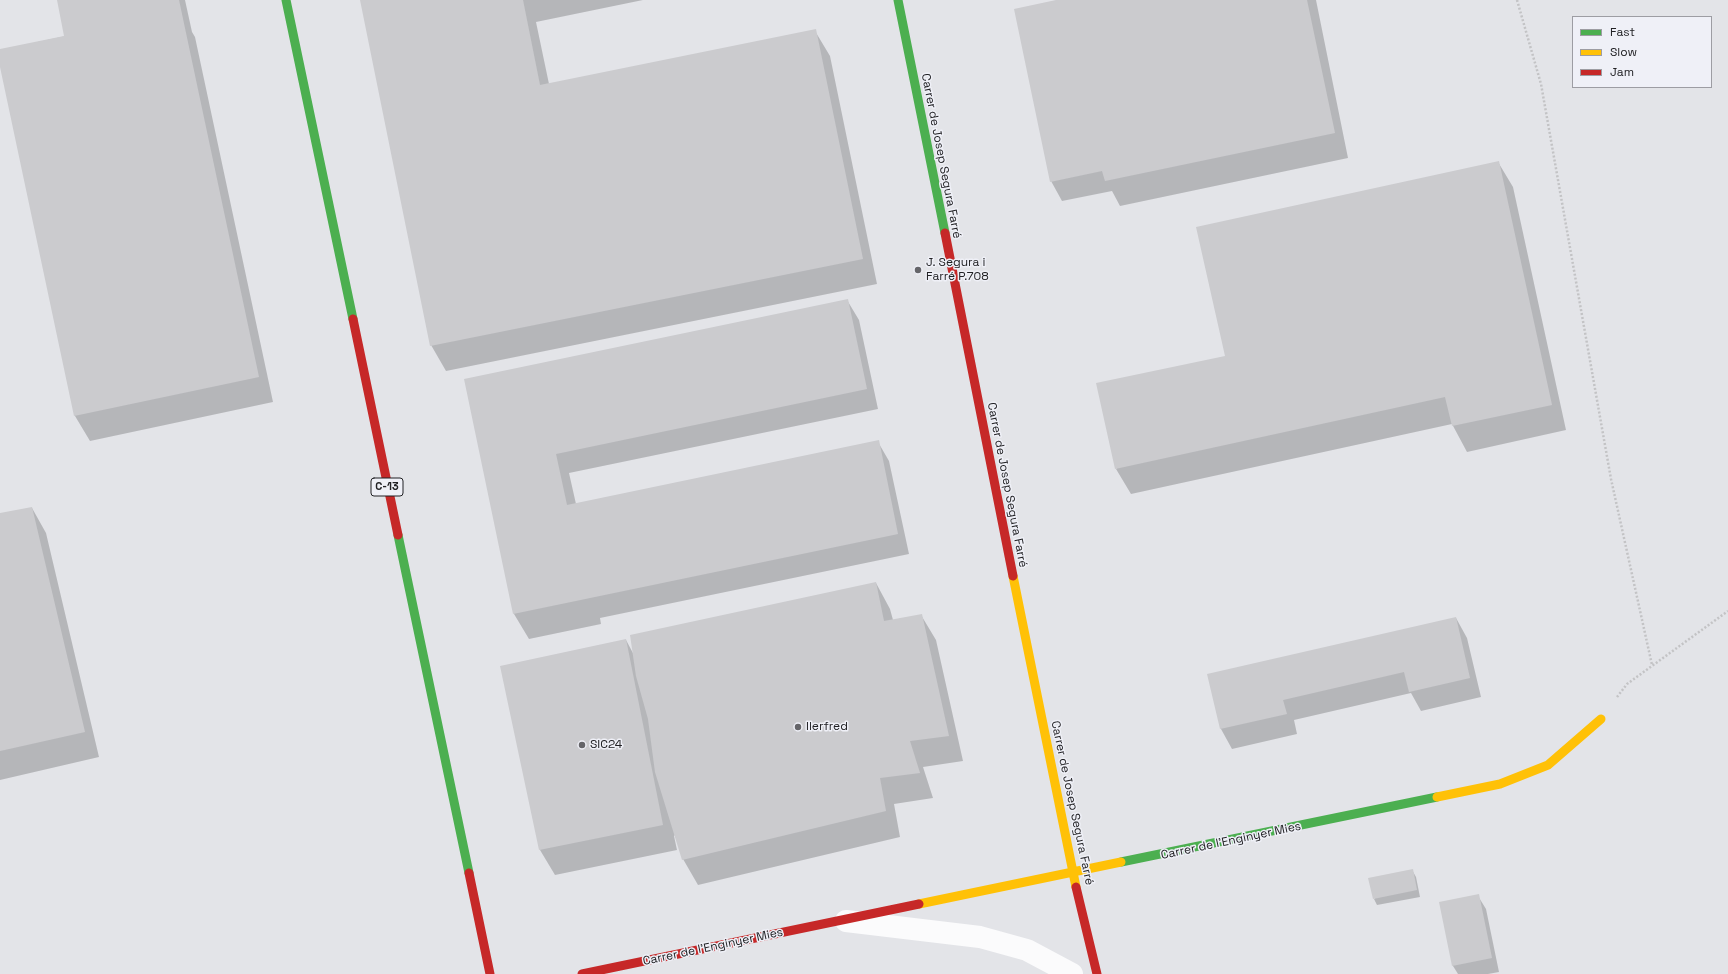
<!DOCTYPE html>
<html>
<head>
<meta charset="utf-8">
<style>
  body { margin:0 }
  #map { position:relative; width:1728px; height:974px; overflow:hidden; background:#e3e4e8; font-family:"Space Grotesk",sans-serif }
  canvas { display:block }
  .legend { position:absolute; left:1572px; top:16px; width:140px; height:72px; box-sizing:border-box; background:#eff0f7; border:1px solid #9d9da3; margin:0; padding:5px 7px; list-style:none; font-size:12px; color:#212124 }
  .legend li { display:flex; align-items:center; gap:8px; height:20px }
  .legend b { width:20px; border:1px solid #9d9da3 }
</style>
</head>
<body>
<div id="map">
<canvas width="1728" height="974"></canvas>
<ul class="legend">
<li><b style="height:5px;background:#4caf50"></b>Fast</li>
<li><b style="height:5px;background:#ffc107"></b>Slow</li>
<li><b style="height:5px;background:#c62828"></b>Jam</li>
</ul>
</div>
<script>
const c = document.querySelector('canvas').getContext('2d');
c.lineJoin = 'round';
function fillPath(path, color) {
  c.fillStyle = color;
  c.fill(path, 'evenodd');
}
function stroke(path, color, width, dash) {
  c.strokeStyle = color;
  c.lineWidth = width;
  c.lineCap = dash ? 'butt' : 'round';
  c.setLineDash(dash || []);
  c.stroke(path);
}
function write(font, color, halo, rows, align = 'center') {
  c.font = font + ' "Space Grotesk",sans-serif';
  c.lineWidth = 3;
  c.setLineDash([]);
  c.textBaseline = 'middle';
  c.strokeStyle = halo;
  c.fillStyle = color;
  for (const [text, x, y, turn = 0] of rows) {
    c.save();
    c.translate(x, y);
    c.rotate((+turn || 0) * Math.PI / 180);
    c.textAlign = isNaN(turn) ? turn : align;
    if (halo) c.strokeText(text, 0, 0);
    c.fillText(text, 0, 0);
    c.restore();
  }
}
const shadow = new Path2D(`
  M 58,0 L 185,0 L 192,32 L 195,37 L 273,402 L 90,441 L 75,416 L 0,62 L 0,50 L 66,36 Z
  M 361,0 L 643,0 L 536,22 L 549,84 L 815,31 L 830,56 L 877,284 L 446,371 L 431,345 Z
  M 1060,0 L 1316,0 L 1348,158 L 1120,206 L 1112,191 L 1062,201 L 1051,181 Z
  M 1498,162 L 1513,187 L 1566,430 L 1467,452 L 1452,424 L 1131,494 L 1116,469 L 1226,356 Z
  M 847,300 L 859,320 L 878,409 L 569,473 L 576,504 L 878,442 L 889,461 L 909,554 L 600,618 L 601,624 L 529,639 L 514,614 L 465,380 Z
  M 32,508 L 46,533 L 99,757 L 0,780 L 0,514 Z
  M 876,583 L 890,609 L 893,620 L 921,615 L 936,640 L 963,761 L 923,767 L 933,798 L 894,804 L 900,837 L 698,885 L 683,859 L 675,835 L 674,836 L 677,850 L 555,875 L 540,850 L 626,640 L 634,655 Z
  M 1456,618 L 1467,638 L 1481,697 L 1421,711 L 1411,693 L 1294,720 L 1297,734 L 1232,749 L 1221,729 L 1208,675 Z
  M 1412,870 L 1416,877 L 1420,897 L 1377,905 L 1374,899 Z
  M 1478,896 L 1486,909 L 1499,972 L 1488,974 L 1458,974 L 1453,966 L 1441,903 Z`);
const building = new Path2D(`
  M 57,0 L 179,0 L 259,377 L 74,416 L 0,67 L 0,49 L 64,36 Z
  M 360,0 L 523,0 L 540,85 L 816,29 L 863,259 L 430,346 Z
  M 1056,0 L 1307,0 L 1335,133 L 1105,181 L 1102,171 L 1050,182 L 1014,9 Z
  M 1499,161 L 1552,405 L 1452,426 L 1445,397 L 1115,469 L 1096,383 L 1225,356 L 1196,227 Z
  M 848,299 L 867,389 L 556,454 L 567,505 L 879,440 L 898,534 L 513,614 L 464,379 Z
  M 32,507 L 85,732 L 0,751 L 0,513 Z
  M 876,582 L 884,621 L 922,614 L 949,736 L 910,741 L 920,773 L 880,778 L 886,811 L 682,860 L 655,772 L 648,719 L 636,676 L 630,635 Z
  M 1456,617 L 1470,678 L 1409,692 L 1404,672 L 1283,700 L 1287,714 L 1220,729 L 1207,674 Z
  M 626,639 L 663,825 L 539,850 L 500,666 Z
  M 1413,869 L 1417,890 L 1373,899 L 1368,878 Z
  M 1479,894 L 1492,958 L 1452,966 L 1439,902 Z`);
const path = new Path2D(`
  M 1517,0 L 1541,84 L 1611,479 L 1652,665
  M 1617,697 L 1627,684 L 1728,611`);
const street = new Path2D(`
  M 846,921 L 980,937 L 1027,950 L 1072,974`);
const fast = new Path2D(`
  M 286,0 L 353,319
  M 898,0 L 945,233
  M 398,535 L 469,873
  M 1121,862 L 1437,797`);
const slow = new Path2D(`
  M 1013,576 L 1076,887
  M 1437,797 L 1500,784 L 1548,765 L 1601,719
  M 919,904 L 1121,862`);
const jam = new Path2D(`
  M 945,233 L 1013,576
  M 353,319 L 398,535
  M 469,873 L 490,974
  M 1076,887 L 1097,974
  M 582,974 L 919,904`);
const markers = [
  [918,270,4,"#656569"],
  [798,727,4,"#656569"],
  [582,745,4,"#656569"]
];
const shields = [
  [387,487,32]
];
const shieldNames = [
  ["C-13",387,487]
];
const streetNames = [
  ["Carrer de Josep Segura Farré",941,156,79],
  ["Carrer de Josep Segura Farré",1007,485,79],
  ["Carrer de Josep Segura Farré",1072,803,78],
  ["Carrer de l'Enginyer Mies",1231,841,-12],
  ["Carrer de l'Enginyer Mies",713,947,-12]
];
const poiNames = [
  ["J. Segura i",926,263],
  ["Farré P.708",926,277],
  ["Ilerfred",806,727],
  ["SIC24",590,745]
];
fillPath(shadow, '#0003');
fillPath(building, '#cbcbce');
stroke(path, '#c3c3c5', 2.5, [2, 2]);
stroke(street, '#fbfbfc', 22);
stroke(fast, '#4caf50', 9);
stroke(slow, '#ffc107', 9);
stroke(jam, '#c62828', 9);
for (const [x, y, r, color] of markers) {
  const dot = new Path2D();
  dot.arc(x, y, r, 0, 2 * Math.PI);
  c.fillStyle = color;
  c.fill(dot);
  stroke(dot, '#eff0f7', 1.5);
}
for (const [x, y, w] of shields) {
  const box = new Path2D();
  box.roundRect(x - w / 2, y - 9, w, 18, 3);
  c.fillStyle = '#eff0f7';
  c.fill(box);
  stroke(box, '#212124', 1);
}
write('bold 11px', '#212124', null, shieldNames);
write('12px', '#212124', '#eff0f7', streetNames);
write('12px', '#212124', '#eff0f7', poiNames, 'left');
</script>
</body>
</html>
